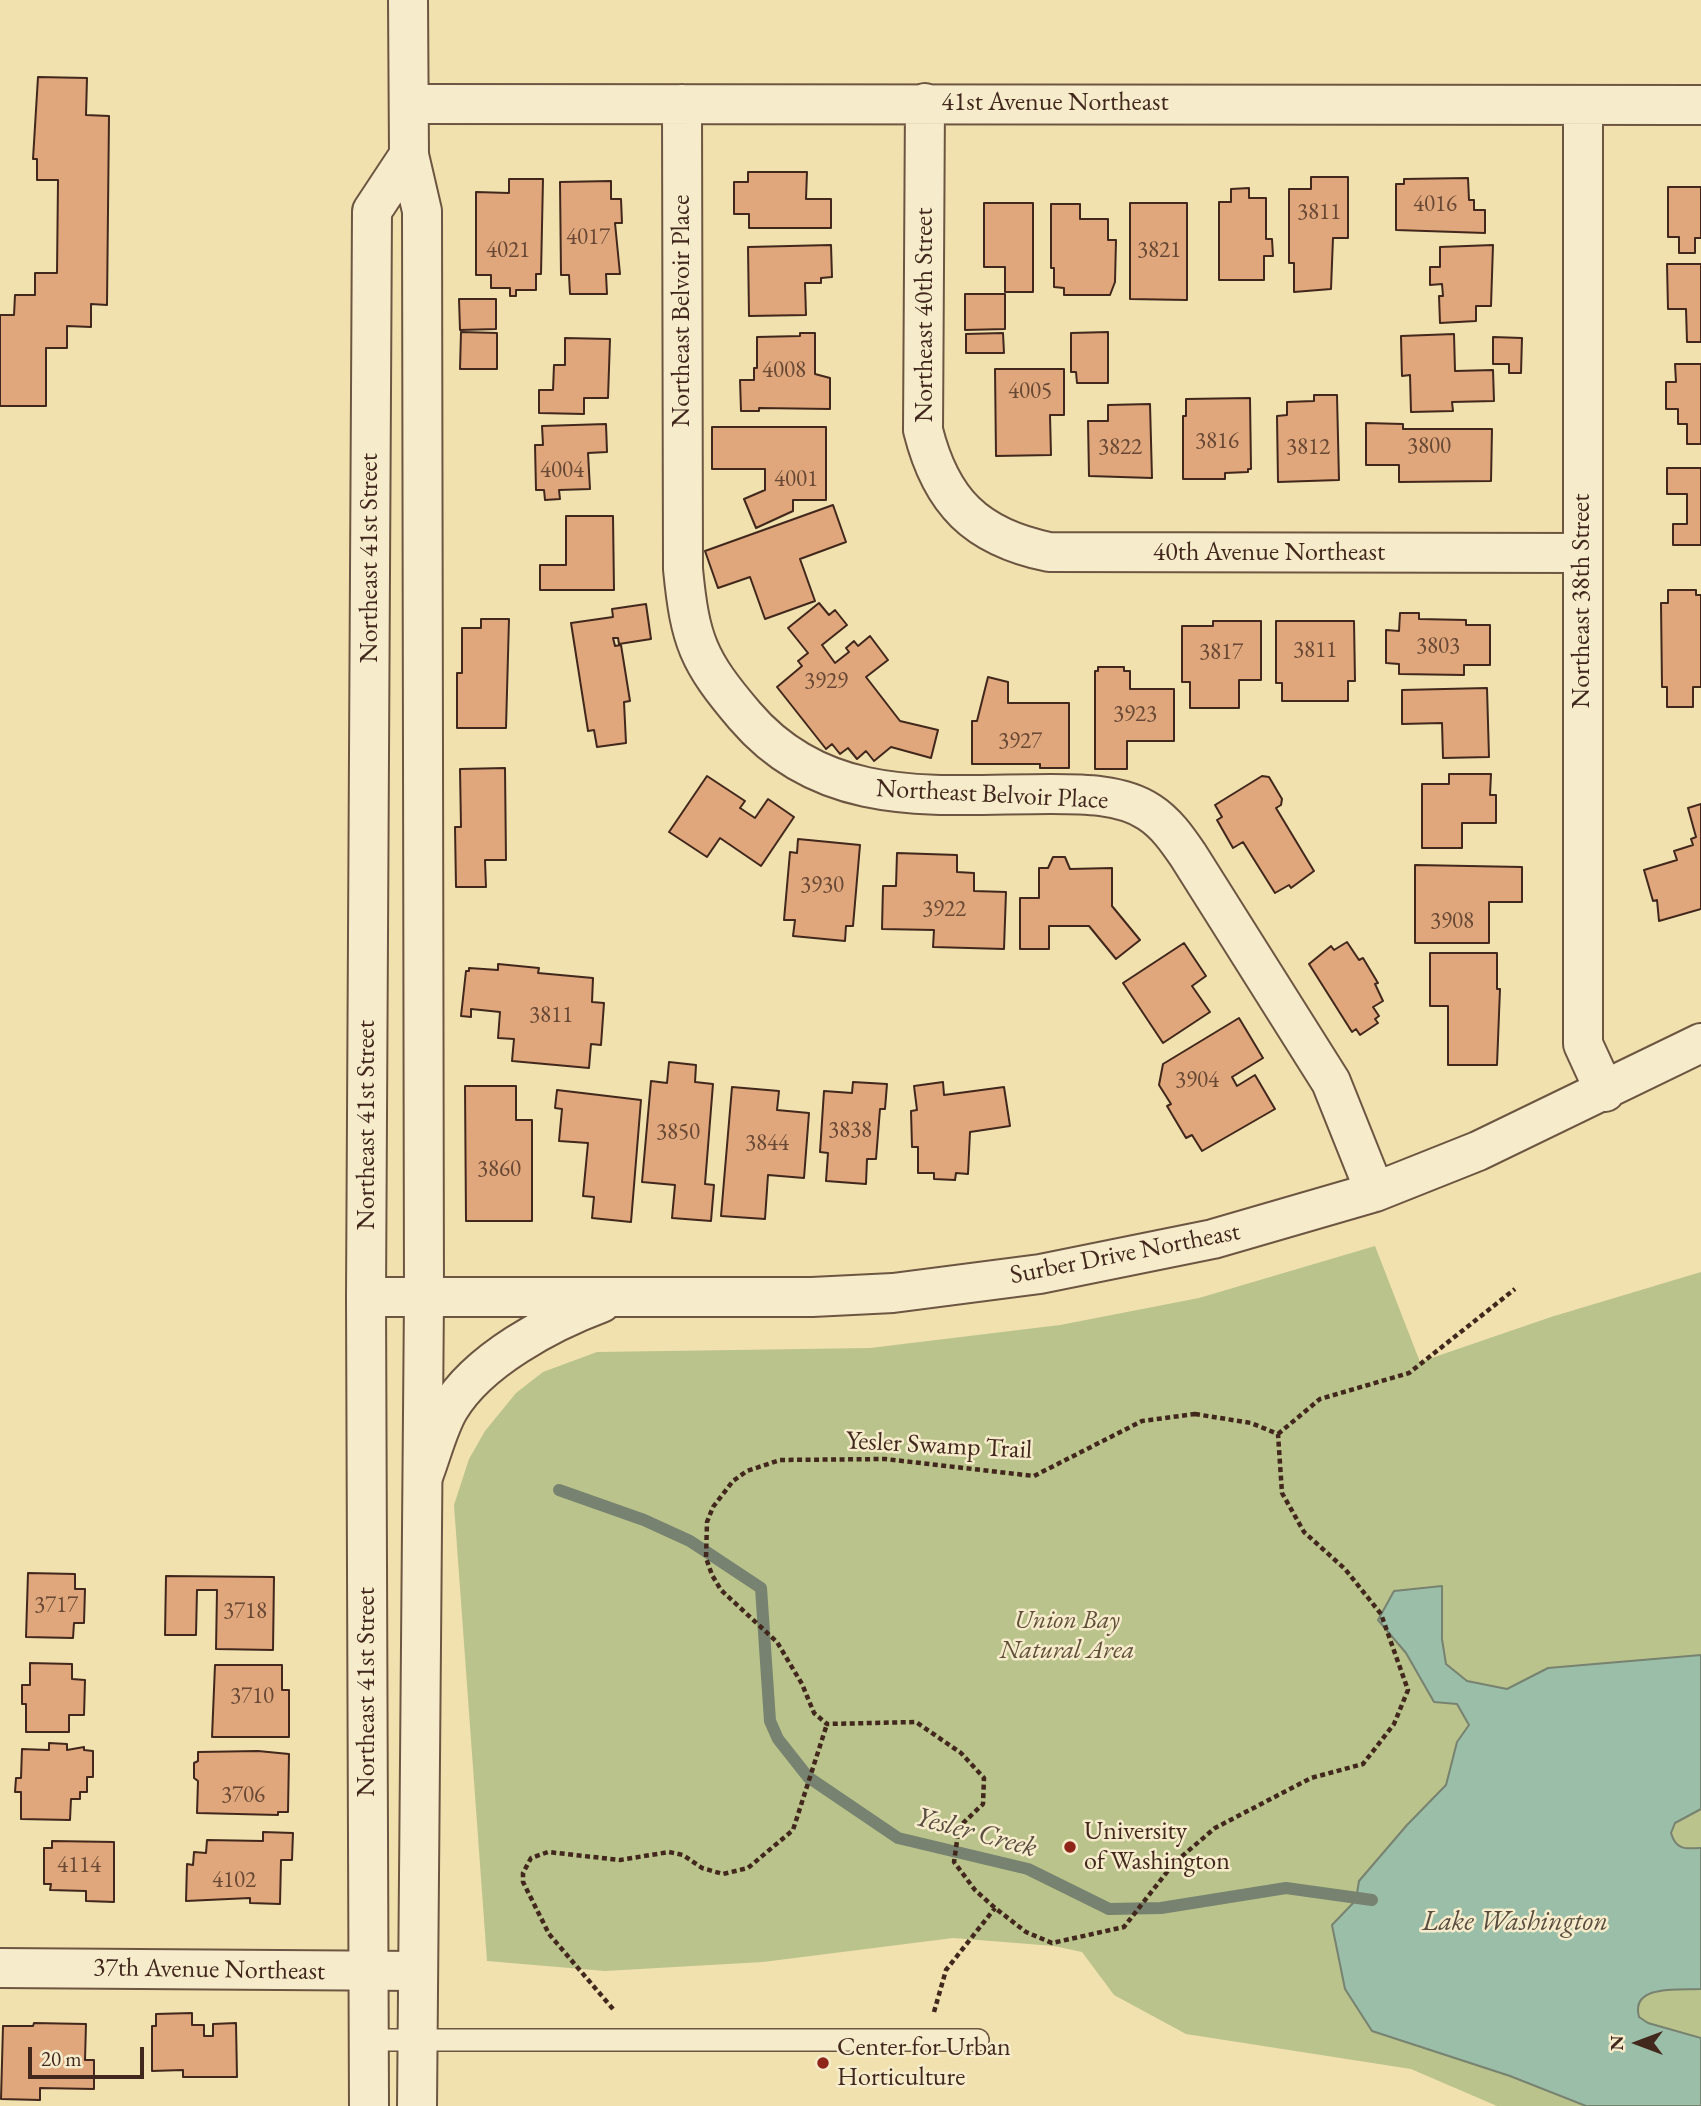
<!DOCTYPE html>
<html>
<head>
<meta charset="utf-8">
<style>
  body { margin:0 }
  #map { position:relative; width:1701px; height:2106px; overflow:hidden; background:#f1e1af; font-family:"EB Garamond",serif }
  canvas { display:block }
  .north { position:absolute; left:1603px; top:2008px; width:70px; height:70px; -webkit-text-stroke:5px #f6eccb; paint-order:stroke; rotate:270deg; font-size:19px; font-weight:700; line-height:28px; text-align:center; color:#41271c }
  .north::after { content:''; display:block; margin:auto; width:24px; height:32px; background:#41271c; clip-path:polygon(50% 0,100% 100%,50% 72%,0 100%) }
  .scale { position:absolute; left:28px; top:2047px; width:116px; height:32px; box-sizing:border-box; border:4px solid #41271c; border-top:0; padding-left:9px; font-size:21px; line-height:24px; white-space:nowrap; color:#41271c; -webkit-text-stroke:5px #f6eccb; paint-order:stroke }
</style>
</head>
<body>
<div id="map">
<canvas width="1701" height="2106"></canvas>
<div class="north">N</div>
<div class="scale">20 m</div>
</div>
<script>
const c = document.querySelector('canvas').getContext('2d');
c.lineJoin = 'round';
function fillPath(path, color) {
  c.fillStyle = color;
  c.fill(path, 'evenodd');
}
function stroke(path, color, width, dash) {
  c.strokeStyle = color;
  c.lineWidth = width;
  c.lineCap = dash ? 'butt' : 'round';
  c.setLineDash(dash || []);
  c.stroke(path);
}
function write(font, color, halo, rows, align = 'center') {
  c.font = font + ' "EB Garamond",serif';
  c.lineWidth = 5;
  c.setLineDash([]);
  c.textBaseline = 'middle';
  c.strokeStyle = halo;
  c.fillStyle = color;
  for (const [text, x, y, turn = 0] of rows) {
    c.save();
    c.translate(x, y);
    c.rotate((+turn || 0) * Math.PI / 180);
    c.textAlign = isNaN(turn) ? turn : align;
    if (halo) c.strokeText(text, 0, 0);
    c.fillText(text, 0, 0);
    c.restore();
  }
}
const green = new Path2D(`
  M 1375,1246 L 1420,1362 L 1551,1317 L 1701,1272 L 1701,1655 L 1549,1668 L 1507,1689 L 1467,1681 L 1446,1665 L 1442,1639 L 1442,1586 L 1378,1620 L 1406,1653 L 1434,1701 L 1457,1704 L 1469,1725 L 1457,1742 L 1446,1785 L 1407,1825 L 1360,1881 L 1356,1900 L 1332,1925 L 1510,2076 L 1586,2106 L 1497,2106 L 1411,2069 L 1186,2034 L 1114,1995 L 1082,1952 L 1054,1946 L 953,1938 L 763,1962 L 605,1971 L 487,1961 L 454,1505 L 469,1459 L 485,1431 L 516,1393 L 543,1372 L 597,1352 L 870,1348 L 1060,1325 L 1199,1298 Z
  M 1701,1809 L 1701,1848 C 1685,1849 1676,1850 1671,1833 L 1675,1823 Z
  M 1701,1989 L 1701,2038 L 1648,2023 L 1639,2017 C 1630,1984 1680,1990 1701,1989 Z`);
const water = new Path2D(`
  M 1442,1586 L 1442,1639 L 1446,1664 L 1467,1681 L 1507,1689 L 1548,1668 L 1701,1655 L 1701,1809 L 1675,1823 L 1671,1833 C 1676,1850 1685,1849 1701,1848 L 1701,1989 C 1680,1990 1630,1984 1639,2017 L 1648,2023 L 1701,2038 L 1701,2106 L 1586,2106 L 1510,2076 L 1372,2031 L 1345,1989 L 1332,1925 L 1356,1900 L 1359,1881 L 1407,1825 L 1446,1785 L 1457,1742 L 1469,1725 L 1457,1704 L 1434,1702 L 1406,1653 L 1378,1620 L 1394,1591 Z`);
const stream = new Path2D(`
  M 559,1490 L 644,1520 L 690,1541 L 761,1588 L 770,1721 L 778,1739 L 808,1777 L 898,1838 L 1028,1869 L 1109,1909 L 1161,1908 L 1286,1888 L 1372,1900`);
const building = new Path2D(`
  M 38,77 L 87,78 L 86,115 L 109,116 L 107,305 L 91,304 L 91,327 L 67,326 L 67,348 L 46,348 L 46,406 L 0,406 L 0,315 L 14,315 L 15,295 L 35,295 L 35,273 L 57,273 L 58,180 L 37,180 L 37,159 L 33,159 Z
  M 748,172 L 807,172 L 806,199 L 831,199 L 831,228 L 749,228 L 749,214 L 734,214 L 734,182 L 748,182 Z
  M 1311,177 L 1348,177 L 1348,238 L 1333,238 L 1331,289 L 1294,292 L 1294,263 L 1289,263 L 1289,189 L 1311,189 Z
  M 1468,178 L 1469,200 L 1474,200 L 1474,210 L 1485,210 L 1485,233 L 1396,230 L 1396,184 L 1404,184 L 1404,179 Z
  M 509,179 L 543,179 L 541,274 L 536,274 L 536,290 L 516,290 L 516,296 L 510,296 L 510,288 L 491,288 L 491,275 L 476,275 L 476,192 L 509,193 Z
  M 611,181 L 611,199 L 621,199 L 622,223 L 615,223 L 620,274 L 606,274 L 607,294 L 570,294 L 569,275 L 561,275 L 560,182 Z
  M 1668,187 L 1701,187 L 1701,238 L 1695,238 L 1695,253 L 1679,253 L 1679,237 L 1668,237 Z
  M 1249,188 L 1249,198 L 1266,198 L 1266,239 L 1272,239 L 1273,256 L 1264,256 L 1264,280 L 1219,280 L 1219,202 L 1231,202 L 1231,189 Z
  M 984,203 L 1033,203 L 1033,292 L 1005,292 L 1005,267 L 984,267 Z
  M 1130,203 L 1187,203 L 1187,300 L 1130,299 Z
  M 1051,204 L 1080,204 L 1080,219 L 1108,219 L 1108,240 L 1116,240 L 1115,282 L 1110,295 L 1064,295 L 1064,288 L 1054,287 L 1054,268 L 1051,268 Z
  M 831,245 L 832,277 L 821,278 L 821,283 L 805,283 L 806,315 L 749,316 L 748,247 Z
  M 1493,245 L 1491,306 L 1476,306 L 1476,321 L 1440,323 L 1439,296 L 1443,296 L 1442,284 L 1430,285 L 1430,267 L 1440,267 L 1440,247 Z
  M 1667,264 L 1701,264 L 1701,342 L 1687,342 L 1686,309 L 1668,309 Z
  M 965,294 L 1005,294 L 1005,329 L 965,330 Z
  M 459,299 L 496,299 L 496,329 L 460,330 Z
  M 461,332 L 497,333 L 497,369 L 460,369 Z
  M 1108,332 L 1108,383 L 1077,383 L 1076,372 L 1071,372 L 1071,333 Z
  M 800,333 L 815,333 L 815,374 L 830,378 L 830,409 L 759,408 L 759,411 L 741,411 L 740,380 L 754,380 L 754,368 L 757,368 L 757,337 L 800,336 Z
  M 1003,333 L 1004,353 L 966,353 L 966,334 Z
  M 1454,334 L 1455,371 L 1493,370 L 1494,401 L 1452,402 L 1453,411 L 1411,412 L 1410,375 L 1402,376 L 1401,336 Z
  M 1493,337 L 1522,338 L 1521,373 L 1509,373 L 1509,364 L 1493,364 Z
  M 565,338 L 610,339 L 608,398 L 584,398 L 584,414 L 539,413 L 539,390 L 553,390 L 554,365 L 565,365 Z
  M 1675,364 L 1701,364 L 1701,444 L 1687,444 L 1687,424 L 1678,424 L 1678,409 L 1666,409 L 1666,382 L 1676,382 Z
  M 995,369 L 1064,369 L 1064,415 L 1050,415 L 1051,455 L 996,456 Z
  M 1314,395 L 1337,395 L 1339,480 L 1278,482 L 1277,416 L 1287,415 L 1287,402 L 1314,401 Z
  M 1250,398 L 1251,469 L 1248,469 L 1248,472 L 1225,473 L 1225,479 L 1183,479 L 1183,416 L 1186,416 L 1186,399 Z
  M 1150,404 L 1152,478 L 1089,476 L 1088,421 L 1108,421 L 1108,405 Z
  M 1366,423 L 1403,424 L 1403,429 L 1492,429 L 1491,481 L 1399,482 L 1399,465 L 1366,465 Z
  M 606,424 L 607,452 L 588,453 L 590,489 L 559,490 L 560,499 L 545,500 L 544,490 L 536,490 L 535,445 L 543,445 L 542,426 Z
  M 712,427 L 826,427 L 826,500 L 793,500 L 793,511 L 756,528 L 744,499 L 765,490 L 765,469 L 712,469 Z
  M 1667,468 L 1701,468 L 1701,545 L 1673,545 L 1673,524 L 1687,524 L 1687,494 L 1667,494 Z
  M 833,505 L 846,542 L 800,559 L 815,601 L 765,619 L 750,577 L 718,588 L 705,551 Z
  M 566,516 L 613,516 L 614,590 L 540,590 L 540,565 L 566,565 Z
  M 1668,590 L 1696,590 L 1696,595 L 1701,595 L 1701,687 L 1693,687 L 1693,707 L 1667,707 L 1667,687 L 1662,687 L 1661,603 L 1668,603 Z
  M 819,603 L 829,615 L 835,610 L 847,625 L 822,645 L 835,663 L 849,652 L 846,648 L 854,641 L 858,646 L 870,636 L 888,660 L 866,677 L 900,721 L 938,730 L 931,758 L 891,747 L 874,761 L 866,751 L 857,759 L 848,748 L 840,754 L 832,744 L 826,749 L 777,687 L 802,666 L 798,661 L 808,653 L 788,628 Z
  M 646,604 L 651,639 L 619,644 L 618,638 L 613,638 L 615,646 L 621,645 L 630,701 L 624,702 L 626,743 L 597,747 L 594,730 L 588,731 L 571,623 L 613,617 L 612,609 Z
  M 1400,613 L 1419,613 L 1419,619 L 1466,620 L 1466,625 L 1490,625 L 1490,665 L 1464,665 L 1464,675 L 1399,674 L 1399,664 L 1386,663 L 1386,630 L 1399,631 Z
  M 481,619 L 509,619 L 506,728 L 457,728 L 457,673 L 462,673 L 462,628 L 481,628 Z
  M 1213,621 L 1261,621 L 1261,680 L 1239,680 L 1239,708 L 1190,708 L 1190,682 L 1182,682 L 1182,626 L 1213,626 Z
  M 1276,621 L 1354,621 L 1355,681 L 1348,681 L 1348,701 L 1282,701 L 1282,683 L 1276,683 Z
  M 1098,667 L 1124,667 L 1124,671 L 1130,671 L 1130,689 L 1174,689 L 1174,741 L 1127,741 L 1127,769 L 1095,769 L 1095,671 L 1098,671 Z
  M 988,677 L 1008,682 L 1008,703 L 1069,703 L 1069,768 L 1040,768 L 1040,764 L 972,764 L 972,721 L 977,721 Z
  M 1487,688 L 1489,757 L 1443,758 L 1442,723 L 1402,724 L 1402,690 Z
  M 505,768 L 506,860 L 485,860 L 486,887 L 456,887 L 455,827 L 461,827 L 460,769 Z
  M 1449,774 L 1491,774 L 1490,795 L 1496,795 L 1496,823 L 1462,823 L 1462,848 L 1422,848 L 1422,784 L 1449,784 Z
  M 707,776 L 745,801 L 740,808 L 755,818 L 768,799 L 794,817 L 761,866 L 720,838 L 707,857 L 669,832 Z
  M 1262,776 L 1269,777 L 1282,799 L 1281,805 L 1276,808 L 1314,871 L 1291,888 L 1289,885 L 1275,893 L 1243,842 L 1233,848 L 1217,820 L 1222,817 L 1215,805 Z
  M 1701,804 L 1701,909 L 1659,921 L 1657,900 L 1653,901 L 1644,870 L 1677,860 L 1674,851 L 1693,845 L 1691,839 L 1696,837 L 1688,808 Z
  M 798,839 L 860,845 L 853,926 L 846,926 L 845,941 L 793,936 L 795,920 L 784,920 L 790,852 L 797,853 Z
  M 897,853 L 957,855 L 957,872 L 974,873 L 974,891 L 1006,892 L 1004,949 L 933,947 L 934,930 L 882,929 L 883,886 L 896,886 Z
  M 1053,857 L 1065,857 L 1070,869 L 1112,868 L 1112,906 L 1140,940 L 1116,959 L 1089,926 L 1049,926 L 1049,949 L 1020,949 L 1020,898 L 1039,898 L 1039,868 L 1048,868 Z
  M 1415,865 L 1522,867 L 1522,902 L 1489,902 L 1489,943 L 1415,943 Z
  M 1347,942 L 1359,960 L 1363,958 L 1378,983 L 1375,984 L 1383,1001 L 1373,1007 L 1379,1016 L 1375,1019 L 1378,1023 L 1360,1035 L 1356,1029 L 1352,1032 L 1309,964 L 1331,946 L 1334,950 Z
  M 1184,943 L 1206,976 L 1192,986 L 1210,1012 L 1163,1043 L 1123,983 Z
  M 1430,953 L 1497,953 L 1497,989 L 1500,989 L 1497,1065 L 1448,1065 L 1448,1006 L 1430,1006 Z
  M 498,964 L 539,968 L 538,973 L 593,978 L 592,1002 L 604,1003 L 601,1045 L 591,1044 L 589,1068 L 512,1061 L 514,1039 L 498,1038 L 500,1012 L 471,1009 L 471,1017 L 461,1016 L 466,971 L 469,971 L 469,968 L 498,970 Z
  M 1239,1018 L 1263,1058 L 1232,1077 L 1237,1086 L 1255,1075 L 1275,1109 L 1202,1151 L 1192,1135 L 1186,1138 L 1167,1106 L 1171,1104 L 1159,1085 L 1163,1064 Z
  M 669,1062 L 696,1065 L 695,1082 L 713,1084 L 705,1184 L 714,1185 L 711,1221 L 672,1218 L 675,1185 L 642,1182 L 651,1081 L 667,1083 Z
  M 853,1082 L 887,1084 L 885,1109 L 880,1109 L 876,1159 L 867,1159 L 866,1184 L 826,1181 L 828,1153 L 820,1152 L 824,1091 L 852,1093 Z
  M 943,1082 L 944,1095 L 1004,1087 L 1010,1126 L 970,1132 L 968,1174 L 956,1173 L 955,1180 L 934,1179 L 934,1173 L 918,1173 L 918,1147 L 912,1147 L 911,1111 L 917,1110 L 914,1086 Z
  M 465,1086 L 516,1086 L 516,1120 L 532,1120 L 532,1221 L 466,1221 Z
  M 732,1087 L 779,1091 L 777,1110 L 809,1113 L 804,1178 L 768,1175 L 765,1219 L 721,1216 Z
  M 557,1090 L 641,1100 L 631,1222 L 592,1218 L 594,1197 L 583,1196 L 588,1143 L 559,1141 L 562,1109 L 555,1108 Z
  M 28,1573 L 75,1574 L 75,1589 L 85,1589 L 84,1623 L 74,1623 L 73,1638 L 26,1637 Z
  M 166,1576 L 274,1577 L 273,1650 L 216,1649 L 217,1590 L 197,1590 L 196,1635 L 165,1635 Z
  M 30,1663 L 72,1664 L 72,1679 L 85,1680 L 84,1715 L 69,1715 L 69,1732 L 26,1732 L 26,1704 L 22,1704 L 22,1685 L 30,1685 Z
  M 215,1665 L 282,1665 L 282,1690 L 289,1690 L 289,1737 L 212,1737 Z
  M 49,1743 L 67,1744 L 67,1750 L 84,1747 L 84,1750 L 93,1751 L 93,1777 L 87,1777 L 87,1792 L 80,1792 L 80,1799 L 71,1799 L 70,1820 L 21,1819 L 21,1792 L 15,1792 L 16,1778 L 21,1778 L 22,1749 L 49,1750 Z
  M 258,1751 L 289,1754 L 288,1812 L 278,1812 L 278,1815 L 197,1813 L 198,1781 L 194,1778 L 194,1763 L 198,1761 L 198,1752 Z
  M 263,1832 L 293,1833 L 292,1860 L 281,1860 L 280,1904 L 250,1903 L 250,1898 L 186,1901 L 187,1864 L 193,1865 L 194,1852 L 206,1853 L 207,1840 L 263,1841 Z
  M 52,1841 L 114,1842 L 114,1902 L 86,1901 L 86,1891 L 50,1890 L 51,1884 L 44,1884 L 44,1848 L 52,1848 Z
  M 192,2013 L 192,2025 L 204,2025 L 204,2036 L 213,2036 L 213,2024 L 236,2023 L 237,2077 L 183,2077 L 183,2070 L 152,2071 L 152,2026 L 156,2026 L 156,2014 Z
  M 34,2023 L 86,2024 L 85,2060 L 94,2060 L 94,2089 L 40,2088 L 40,2100 L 1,2099 L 3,2026 L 33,2026 Z`);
const path = new Path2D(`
  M 1195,1414 L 1251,1423 L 1278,1434 L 1282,1493 L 1304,1532 L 1345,1569 L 1381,1614 L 1408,1690 L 1394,1724 L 1363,1764 L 1311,1778 L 1215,1828 L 1174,1863 L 1124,1927 L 1052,1943 L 1026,1932 L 995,1908 L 975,1890 L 954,1862 L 959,1827 L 983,1804 L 984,1778 L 961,1753 L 916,1722 L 827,1724 L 814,1713 L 802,1684 L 777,1642 L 721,1590 L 712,1575 L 706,1558 L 707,1522 L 713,1507 L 733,1481 L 747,1471 L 780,1460 L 885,1459 L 1034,1476 L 1142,1421 Z
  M 1278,1434 L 1320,1399 L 1409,1373 L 1515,1289
  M 613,2009 L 549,1934 L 523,1882 L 523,1873 L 531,1858 L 548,1852 L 620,1860 L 669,1852 L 683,1855 L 702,1868 L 723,1874 L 748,1868 L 793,1830 L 827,1724
  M 934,2012 L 946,1970 L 995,1908`);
const service = new Path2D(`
  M 369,2040 L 978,2040`);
const minor = new Path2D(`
  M 925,103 L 923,430 C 941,502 976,537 1049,552 L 1582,553
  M 409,104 L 1701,105
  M 682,104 L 683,569 C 690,641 698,661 745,716 C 826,811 939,794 1051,794 C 1082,794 1122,794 1149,812 C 1166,823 1177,839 1188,855 L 1331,1082 L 1375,1192
  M 1583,105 L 1583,1044 L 1605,1092
  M 366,1297 L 812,1297 L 893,1293 L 1040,1274 L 1213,1239 L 1375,1192 L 1478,1151 L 1701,1043
  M 424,1474 C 432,1453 438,1428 449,1409 C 478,1360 550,1322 601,1303
  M 0,1968 L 418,1971`);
const tertiary = new Path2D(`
  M 408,0 L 409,155 L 422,211 L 424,1298 L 417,2106
  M 369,2106 L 366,1297 L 372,211 L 409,155`);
const markers = [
  [1070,1847,7,"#8f2418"],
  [823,2063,7,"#8f2418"]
];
const numberNames = [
  ["4016",1435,205],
  ["3811",1319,213],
  ["4017",588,238],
  ["4021",508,251],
  ["3821",1159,251],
  ["4008",784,371],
  ["4005",1030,392],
  ["3816",1217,442],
  ["3800",1429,447],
  ["3822",1120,448],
  ["3812",1308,448],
  ["4004",562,471],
  ["4001",796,480],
  ["3803",1438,647],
  ["3811",1315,651],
  ["3817",1221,653],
  ["3929",826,682],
  ["3923",1135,715],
  ["3927",1020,742],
  ["3930",822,886],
  ["3922",944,910],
  ["3908",1452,922],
  ["3811",551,1016],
  ["3904",1197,1081],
  ["3838",850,1131],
  ["3850",678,1133],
  ["3844",767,1144],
  ["3860",499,1170],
  ["3717",56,1606],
  ["3718",245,1612],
  ["3710",252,1697],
  ["3706",243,1796],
  ["4114",79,1866],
  ["4102",234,1881]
];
const streetNames = [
  ["41st Avenue Northeast",1055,103],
  ["Northeast Belvoir Place",682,311,-90],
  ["Northeast 40th Street",925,315,-90],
  ["40th Avenue Northeast",1269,553],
  ["Northeast 41st Street",370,558,-90],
  ["Northeast 38th Street",1582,601,-90],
  ["Northeast Belvoir Place",992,795,3],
  ["Northeast 41st Street",367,1125,-90],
  ["Surber Drive Northeast",1125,1254,-11],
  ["Yesler Swamp Trail",939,1446,3],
  ["Northeast 41st Street",367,1692,-90],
  ["37th Avenue Northeast",209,1970,1]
];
const parkNames = [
  ["Union Bay",1067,1621],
  ["Natural Area",1067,1651]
];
const poiNames = [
  ["University",1084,1832],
  ["of Washington",1084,1862],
  ["Center for Urban",837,2048],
  ["Horticulture",837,2078]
];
const waterNames = [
  ["Yesler Creek",976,1833,15],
  ["Lake Washington",1515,1922]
];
fillPath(green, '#bac38b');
fillPath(water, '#9bbea8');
stroke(water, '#778270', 2);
stroke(stream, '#778270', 12);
fillPath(building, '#dfa77b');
stroke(building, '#41271c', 2);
stroke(service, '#6d5641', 24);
stroke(minor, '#6d5641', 42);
stroke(tertiary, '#6d5641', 42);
stroke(path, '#41271c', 4.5, [5, 3.5]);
stroke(service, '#f6eccb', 21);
stroke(minor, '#f6eccb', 38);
stroke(tertiary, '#f6eccb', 38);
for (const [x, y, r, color] of markers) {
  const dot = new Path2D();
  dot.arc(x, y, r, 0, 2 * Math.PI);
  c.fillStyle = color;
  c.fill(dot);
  stroke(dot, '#f6eccb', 2.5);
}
write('23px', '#684734', null, numberNames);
write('26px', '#41271c', '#f6eccb', streetNames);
write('italic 26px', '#5f4e38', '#f6eccb', parkNames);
write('26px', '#41271c', '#f6eccb', poiNames, 'left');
write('italic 28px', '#584d3f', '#f6eccb', waterNames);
</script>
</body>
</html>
